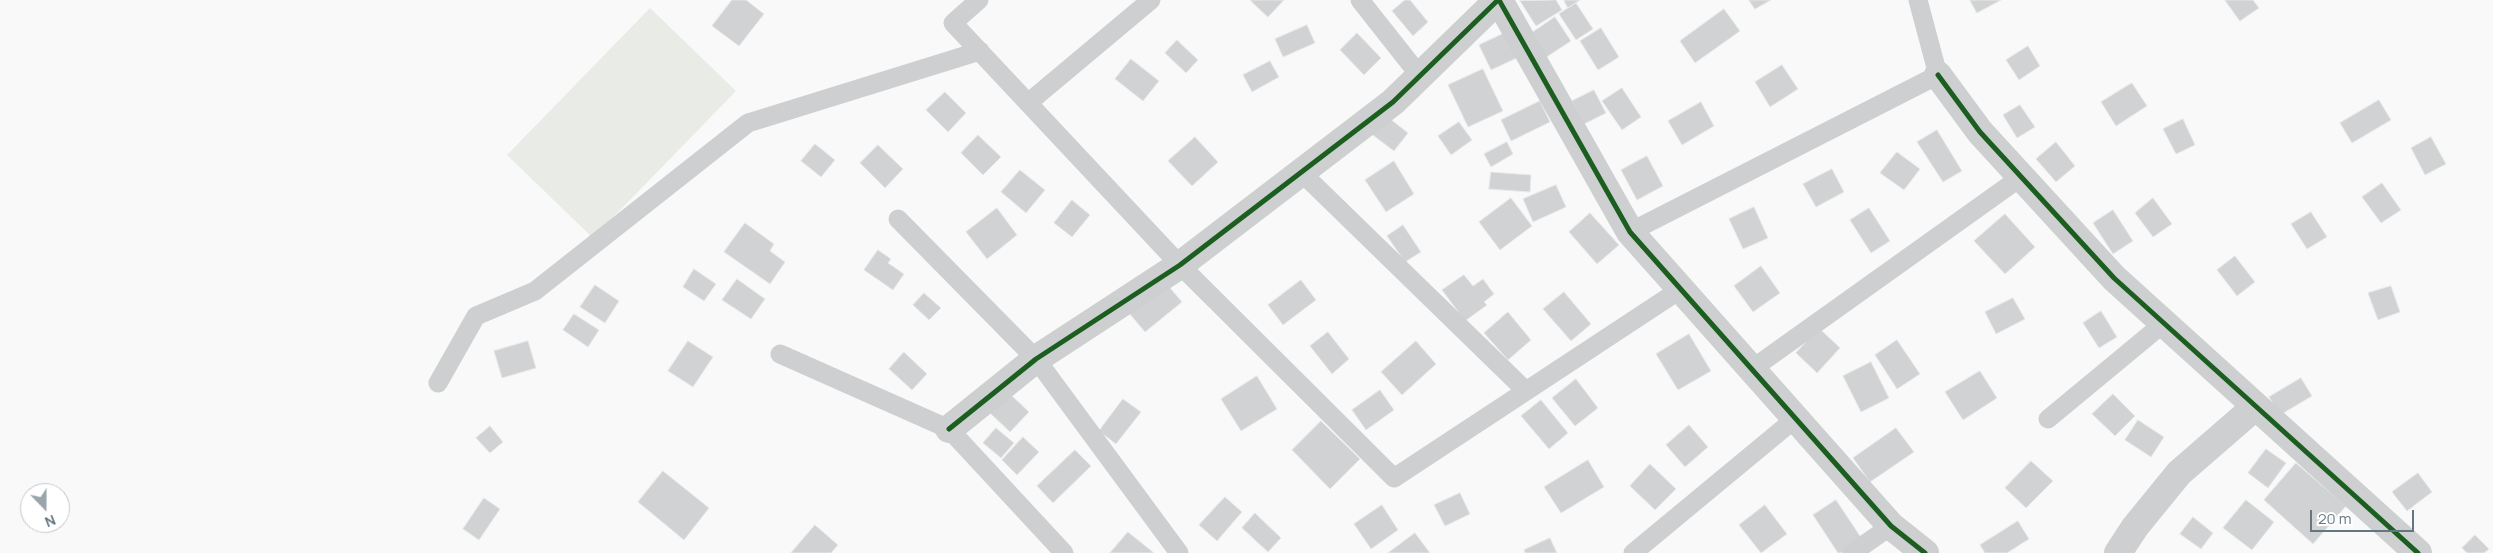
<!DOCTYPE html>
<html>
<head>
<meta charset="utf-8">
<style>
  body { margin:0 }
  #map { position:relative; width:2493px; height:553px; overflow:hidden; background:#f9f9f9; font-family:Manrope,sans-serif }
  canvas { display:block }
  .north { position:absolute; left:20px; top:483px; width:50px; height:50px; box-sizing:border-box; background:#fff; border:1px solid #c1c8cd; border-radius:50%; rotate:158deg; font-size:14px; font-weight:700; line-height:20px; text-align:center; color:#657683 }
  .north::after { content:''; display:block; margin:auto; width:18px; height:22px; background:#99a4ac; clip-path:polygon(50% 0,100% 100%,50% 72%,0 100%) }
  .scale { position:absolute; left:2310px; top:510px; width:104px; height:22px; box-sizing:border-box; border:2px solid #657683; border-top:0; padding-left:6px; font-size:15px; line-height:18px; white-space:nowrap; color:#657683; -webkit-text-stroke:4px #fff; paint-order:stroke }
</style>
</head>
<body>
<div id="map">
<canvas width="2493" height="553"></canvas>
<div class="north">N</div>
<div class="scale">20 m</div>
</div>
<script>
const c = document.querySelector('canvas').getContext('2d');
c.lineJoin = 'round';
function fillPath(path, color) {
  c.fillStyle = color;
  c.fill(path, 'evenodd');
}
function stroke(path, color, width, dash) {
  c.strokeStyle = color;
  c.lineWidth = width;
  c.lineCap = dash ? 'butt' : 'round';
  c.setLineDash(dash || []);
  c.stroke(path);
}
const green = new Path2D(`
  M 650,8 L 736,91 L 593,238 L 507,155 Z`);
const building = new Path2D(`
  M 732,0 L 746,0 L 764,14 L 739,46 L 712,26 Z
  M 1250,0 L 1284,0 L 1268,17 Z
  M 1405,0 L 1410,0 L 1428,22 L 1413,36 L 1392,11 Z
  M 1556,0 L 1562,10 L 1536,26 L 1520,1 Z
  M 1564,0 L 1580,0 L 1568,8 Z
  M 1749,0 L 1771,0 L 1755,9 Z
  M 1970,0 L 2001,0 L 1977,13 Z
  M 2225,0 L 2253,0 L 2259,8 L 2240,21 Z
  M 1576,3 L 1593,29 L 1576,40 L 1559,14 Z
  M 1724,9 L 1740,31 L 1695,63 L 1680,41 Z
  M 1555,17 L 1571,41 L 1545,58 L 1530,34 Z
  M 1307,25 L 1315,43 L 1283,57 L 1275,39 Z
  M 1601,28 L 1619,57 L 1598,70 L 1580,41 Z
  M 1509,31 L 1521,56 L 1491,70 L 1479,45 Z
  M 1357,33 L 1381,58 L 1364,75 L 1340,50 Z
  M 1177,40 L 1198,60 L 1186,73 L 1165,53 Z
  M 2028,46 L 2040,66 L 2019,80 L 2006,60 Z
  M 1131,59 L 1159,81 L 1143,101 L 1115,79 Z
  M 1270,61 L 1279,77 L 1252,92 L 1243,75 Z
  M 1782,65 L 1798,89 L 1770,107 L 1755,82 Z
  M 1483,69 L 1503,111 L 1468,127 L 1448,85 Z
  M 2132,83 L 2147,106 L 2116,126 L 2101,102 Z
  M 1622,88 L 1641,117 L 1622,130 L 1602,101 Z
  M 1594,90 L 1606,113 L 1584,124 L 1572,101 Z
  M 945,92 L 966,113 L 948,132 L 926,110 Z
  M 2379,100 L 2391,120 L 2352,143 L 2340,123 Z
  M 1540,101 L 1550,122 L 1511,141 L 1501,120 Z
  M 1701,102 L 1714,126 L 1682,145 L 1668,121 Z
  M 2020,105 L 2035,127 L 2017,138 L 2003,115 Z
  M 1384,114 L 1408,133 L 1394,151 L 1370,133 Z
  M 2183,119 L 2195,145 L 2176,154 L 2163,129 Z
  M 1459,122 L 1472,140 L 1451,155 L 1438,136 Z
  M 1937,130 L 1962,171 L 1943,182 L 1917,142 Z
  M 978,135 L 1001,157 L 983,175 L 961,153 Z
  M 1195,137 L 1218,162 L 1192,186 L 1168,161 Z
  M 2431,137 L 2446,164 L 2425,175 L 2411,148 Z
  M 1507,142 L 1513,154 L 1491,167 L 1484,154 Z
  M 2056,142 L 2075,166 L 2056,182 L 2036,159 Z
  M 815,144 L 835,160 L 821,177 L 801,161 Z
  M 878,145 L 903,169 L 885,188 L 860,163 Z
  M 1897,152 L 1920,169 L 1904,190 L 1880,173 Z
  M 1647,156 L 1663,186 L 1637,200 L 1621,170 Z
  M 1394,161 L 1414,194 L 1386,212 L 1365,180 Z
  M 1832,169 L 1844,192 L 1816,207 L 1803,184 Z
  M 1020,170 L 1045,190 L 1026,213 L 1001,192 Z
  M 1491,172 L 1531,175 L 1530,192 L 1489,189 Z
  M 2382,183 L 2401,210 L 2381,223 L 2362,197 Z
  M 1556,185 L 1566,207 L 1533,222 L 1523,199 Z
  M 1511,198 L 1532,226 L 1500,250 L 1479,222 Z
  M 2153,198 L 2172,224 L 2153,237 L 2135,213 Z
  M 1072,200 L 1090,215 L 1072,237 L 1054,223 Z
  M 1754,207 L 1768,238 L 1743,249 L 1729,219 Z
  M 997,208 L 1017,235 L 987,259 L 966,232 Z
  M 1869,208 L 1890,241 L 1871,253 L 1850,220 Z
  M 2113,210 L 2133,241 L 2113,254 L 2093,223 Z
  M 2311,212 L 2327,237 L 2307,249 L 2291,224 Z
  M 1590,213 L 1619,245 L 1597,264 L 1569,232 Z
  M 2005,214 L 2035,247 L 2005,274 L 1974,241 Z
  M 745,223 L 774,244 L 770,251 L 785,262 L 770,284 L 724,252 Z
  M 1403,225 L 1421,252 L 1405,262 L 1387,236 Z
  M 878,250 L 891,259 L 888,263 L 904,274 L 893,290 L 864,270 Z
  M 2235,256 L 2255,282 L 2237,296 L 2217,270 Z
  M 1761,266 L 1780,293 L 1753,312 L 1734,286 Z
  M 694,269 L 716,284 L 704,301 L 683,287 Z
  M 1464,275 L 1473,286 L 1483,279 L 1494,294 L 1484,302 L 1487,305 L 1465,321 L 1442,290 Z
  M 737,279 L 765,299 L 751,319 L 722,300 Z
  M 1301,280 L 1316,300 L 1283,325 L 1268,305 Z
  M 1166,283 L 1182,302 L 1145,332 L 1129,313 Z
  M 595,285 L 619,301 L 605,323 L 580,307 Z
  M 2391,286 L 2400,312 L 2378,320 L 2368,293 Z
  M 1564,292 L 1591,324 L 1571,341 L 1543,309 Z
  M 924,293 L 941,308 L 929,320 L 913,305 Z
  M 2013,298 L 2025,319 L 1996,334 L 1985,312 Z
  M 2101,311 L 2117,337 L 2099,348 L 2083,323 Z
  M 1508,312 L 1531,340 L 1508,360 L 1484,333 Z
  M 574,314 L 599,330 L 588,347 L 563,330 Z
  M 1819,328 L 1840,348 L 1817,373 L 1796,353 Z
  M 1328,332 L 1349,359 L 1332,374 L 1310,346 Z
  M 1689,334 L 1711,371 L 1678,390 L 1656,354 Z
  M 1897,340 L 1920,374 L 1897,389 L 1875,355 Z
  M 528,341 L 536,368 L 502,378 L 494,351 Z
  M 688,341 L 713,357 L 693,387 L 668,371 Z
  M 1416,341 L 1436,364 L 1402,395 L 1381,372 Z
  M 904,352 L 927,374 L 912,390 L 889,369 Z
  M 1871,362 L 1889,398 L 1861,412 L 1843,376 Z
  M 1980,371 L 1997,398 L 1963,420 L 1945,392 Z
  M 1257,376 L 1277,409 L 1241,431 L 1221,399 Z
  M 2301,378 L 2312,396 L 2280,415 L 2269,397 Z
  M 1576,379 L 1598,408 L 1575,426 L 1552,398 Z
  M 1380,390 L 1394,410 L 1366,430 L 1352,410 Z
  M 1009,393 L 1029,412 L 1010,432 L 990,413 Z
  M 2113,394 L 2135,416 L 2115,436 L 2092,414 Z
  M 1123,399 L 1141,412 L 1116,444 L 1099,431 Z
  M 1541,400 L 1568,433 L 1549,449 L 1521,416 Z
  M 2138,420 L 2164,437 L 2151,457 L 2125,440 Z
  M 1321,421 L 1360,459 L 1330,489 L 1292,450 Z
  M 1689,425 L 1708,447 L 1685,467 L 1666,445 Z
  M 490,426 L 503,442 L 490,453 L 476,438 Z
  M 996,428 L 1014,443 L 1001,458 L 983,443 Z
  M 1896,428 L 1914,452 L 1870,482 L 1853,458 Z
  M 1023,437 L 1039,452 L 1017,475 L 1002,460 Z
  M 2266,449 L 2286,463 L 2268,488 L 2248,473 Z
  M 1075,450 L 1091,466 L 1053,503 L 1037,486 Z
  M 1588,460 L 1604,487 L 1561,513 L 1544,487 Z
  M 2031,461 L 2053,481 L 2026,508 L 2005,488 Z
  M 2296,463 L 2346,506 L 2313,544 L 2264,500 Z
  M 1650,464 L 1676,489 L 1655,510 L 1630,486 Z
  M 663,471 L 709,508 L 684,540 L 638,502 Z
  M 2418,473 L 2432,492 L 2407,511 L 2392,492 Z
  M 1460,493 L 1470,514 L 1445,526 L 1434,505 Z
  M 1225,497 L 1242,512 L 1217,541 L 1199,525 Z
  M 484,498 L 500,509 L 479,540 L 463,529 Z
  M 1836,500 L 1862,539 L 1841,553 L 1838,553 L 1813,515 Z
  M 2246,500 L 2274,522 L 2252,550 L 2223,528 Z
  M 1382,505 L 1398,530 L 1371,549 L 1354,524 Z
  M 1765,505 L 1787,534 L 1761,553 L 1739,525 Z
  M 1255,513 L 1281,538 L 1268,552 L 1242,528 Z
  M 2193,517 L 2213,533 L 2201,549 L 2180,534 Z
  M 2018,521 L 2029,539 L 2007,553 L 1985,553 L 1980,545 Z
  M 815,525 L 838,545 L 831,553 L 791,553 Z
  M 1128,532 L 1154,553 L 1110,553 Z
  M 1415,533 L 1430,553 L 1388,553 Z
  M 2475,535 L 2489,549 L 2484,553 L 2467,553 L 2462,548 Z
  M 1550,538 L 1557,553 L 1525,553 L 1524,550 Z`);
const service = new Path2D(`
  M 979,0 L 953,23 L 1180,265 L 1394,478 L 1681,289
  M 1360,0 L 1420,76
  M 1028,103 L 1151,0
  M 1301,172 L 1526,391
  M 898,219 L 1036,359 L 1179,553
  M 1630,232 L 1938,75 L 1918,0
  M 780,354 L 949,429 L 1064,553
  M 1752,369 L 2021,177
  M 438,383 L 476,316 L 535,291 L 748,123 L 980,51
  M 2048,419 L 2164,323
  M 1633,553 L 1796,418
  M 1852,553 L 1891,526`);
const minor = new Path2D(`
  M 1499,0 L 1630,232 L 1891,526 L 1925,553
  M 1938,75 L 1980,132 L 2114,278 L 2418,553
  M 949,429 L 1036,359 L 1180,265 L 1393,102 L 1498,0
  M 2118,553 L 2135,527 L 2179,473 L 2255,407`);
const cycleway = new Path2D(`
  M 1499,0 L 1630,232 L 1891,526 L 1925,553
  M 1938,75 L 1980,132 L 2114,278 L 2418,553
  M 949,429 L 1036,359 L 1180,265 L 1393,102 L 1498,0`);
fillPath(green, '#e8ebe6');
fillPath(building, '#d0d2d3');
stroke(building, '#e8e8e8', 1);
stroke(service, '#cecfd0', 19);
stroke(minor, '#cecfd0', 28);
stroke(cycleway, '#1b5e20', 5);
</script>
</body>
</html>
